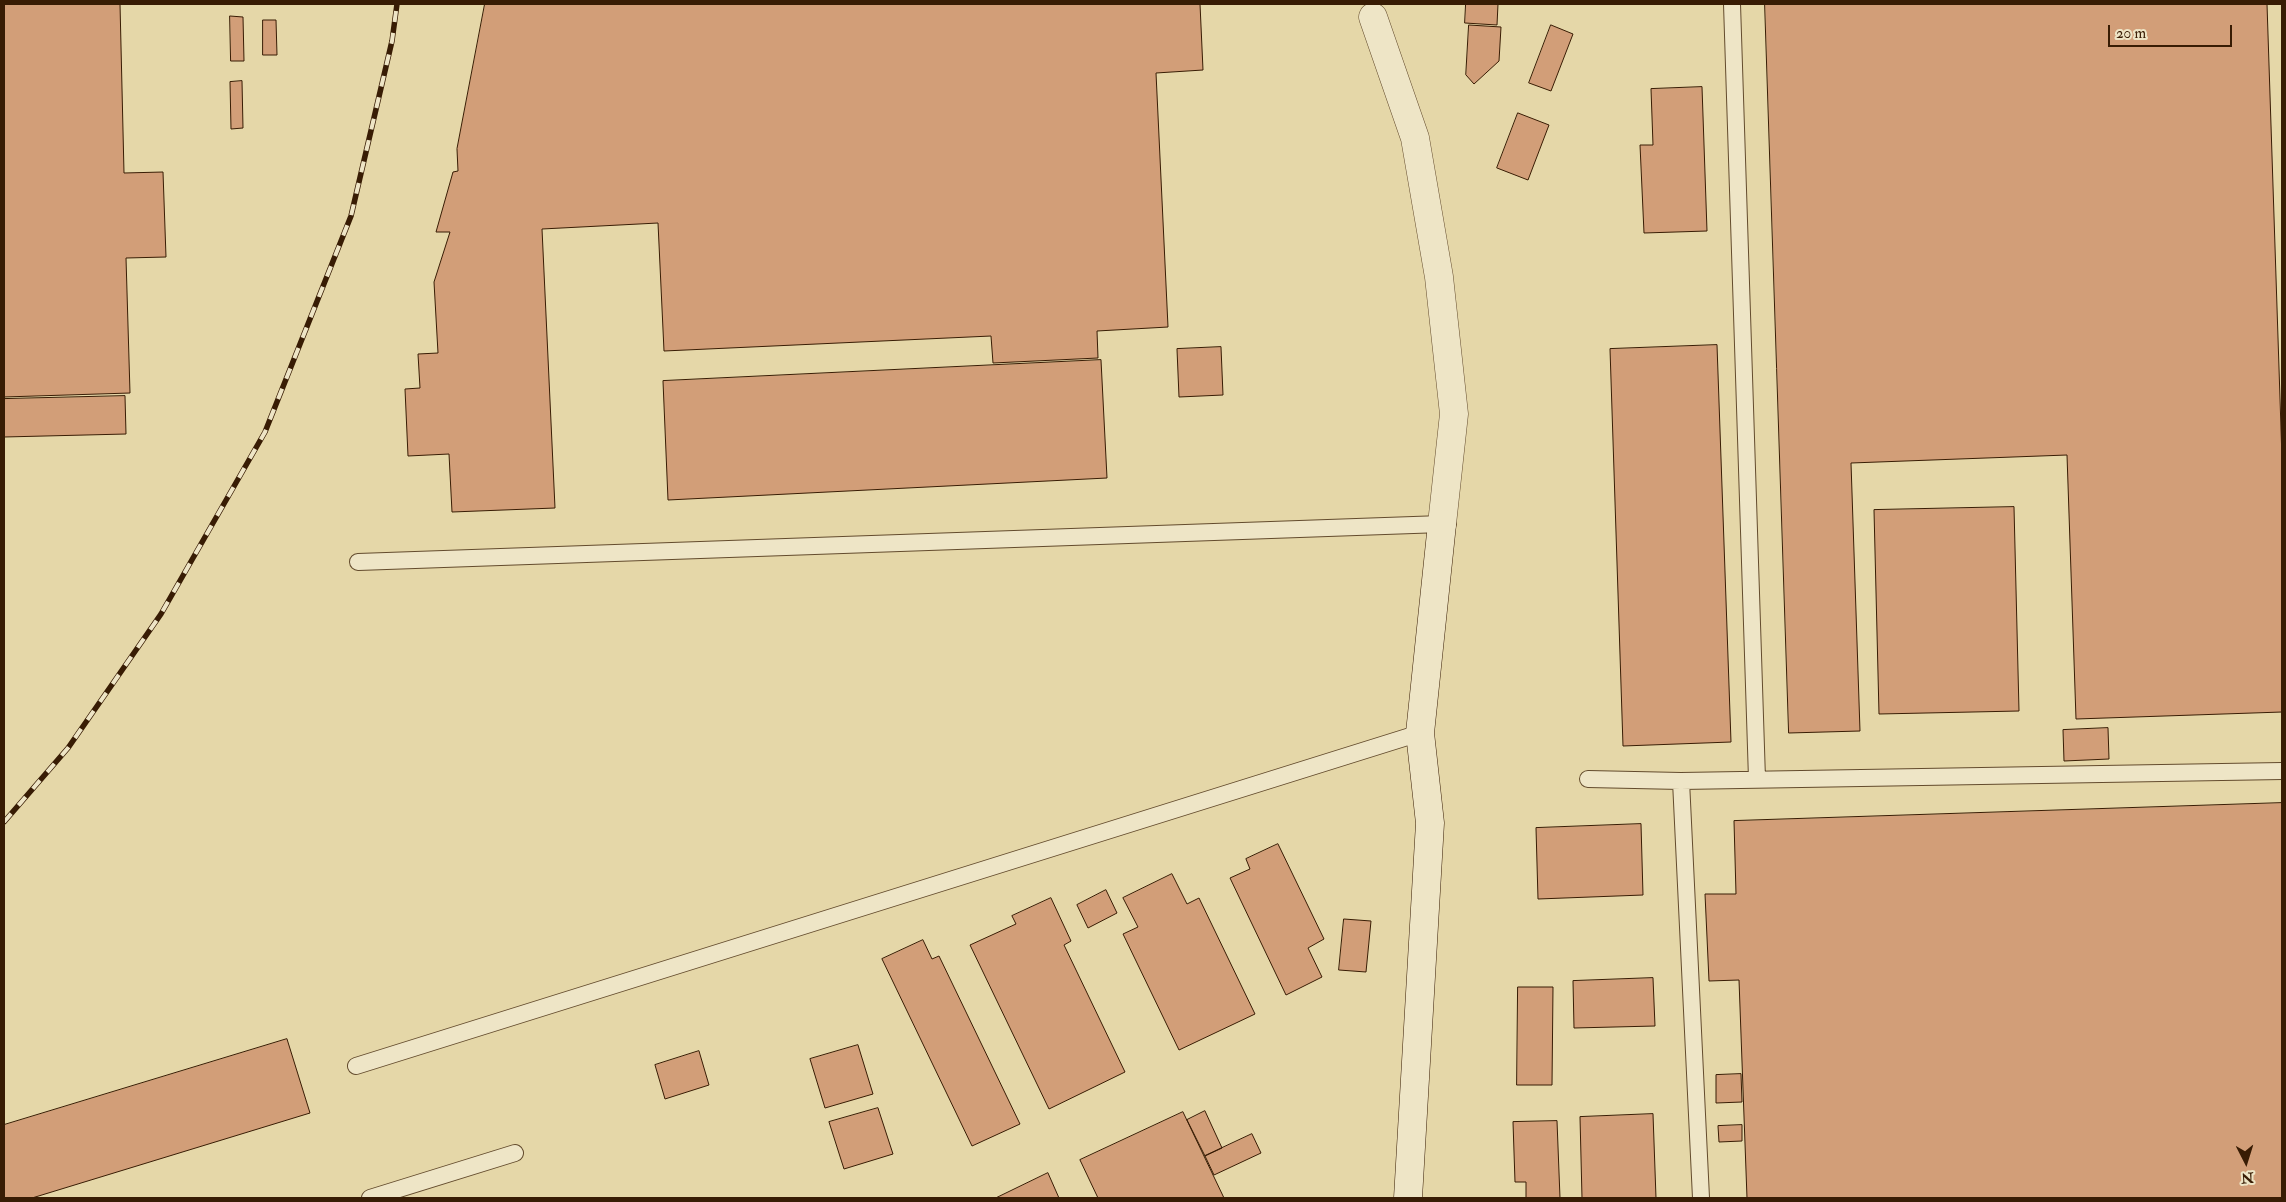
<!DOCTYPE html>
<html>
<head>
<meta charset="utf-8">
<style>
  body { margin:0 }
  #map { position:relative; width:2286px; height:1202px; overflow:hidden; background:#e5d7a8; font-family:"IM FELL Double Pica",serif }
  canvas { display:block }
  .frame { position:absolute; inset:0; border:5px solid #381c04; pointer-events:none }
  .north { position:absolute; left:2221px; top:1137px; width:50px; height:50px; -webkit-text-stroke:4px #eee5c6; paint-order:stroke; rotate:175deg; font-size:14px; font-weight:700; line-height:20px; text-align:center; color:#381c04 }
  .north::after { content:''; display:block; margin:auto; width:18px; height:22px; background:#381c04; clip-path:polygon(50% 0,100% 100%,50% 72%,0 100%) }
  .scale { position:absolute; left:2108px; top:25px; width:124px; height:22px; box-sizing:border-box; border:2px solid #381c04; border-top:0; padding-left:6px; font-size:15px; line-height:18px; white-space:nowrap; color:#381c04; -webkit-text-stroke:4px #eee5c6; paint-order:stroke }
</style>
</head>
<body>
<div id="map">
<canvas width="2286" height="1202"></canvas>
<div class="frame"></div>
<div class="north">N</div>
<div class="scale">20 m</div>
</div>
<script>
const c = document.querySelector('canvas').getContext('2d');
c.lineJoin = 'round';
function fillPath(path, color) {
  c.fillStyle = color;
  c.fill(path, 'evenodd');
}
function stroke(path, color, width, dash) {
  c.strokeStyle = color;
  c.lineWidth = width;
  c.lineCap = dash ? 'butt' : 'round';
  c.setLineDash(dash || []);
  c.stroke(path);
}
const building = new Path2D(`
  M 4,4 L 120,4 L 124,173 L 163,172 L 166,257 L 126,258 L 130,393 L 4,397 Z
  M 485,4 L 1200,4 L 1203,70 L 1156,73 L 1168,327 L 1097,331 L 1098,358 L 993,363 L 991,336 L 664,351 L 658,223 L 542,229 L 555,508 L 452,512 L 449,454 L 408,456 L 405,389 L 420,388 L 418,354 L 438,353 L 434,282 L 450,232 L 436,232 L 453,172 L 458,171 L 457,149 Z
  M 1466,4 L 1498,4 L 1497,25 L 1465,23 Z
  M 1765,4 L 2267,4 L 2282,459 L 2282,712 L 2076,719 L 2067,455 L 1851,463 L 1860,731 L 1789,733 Z
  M 230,16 L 243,17 L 244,61 L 231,61 Z
  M 263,20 L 276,20 L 277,55 L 263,55 Z
  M 1469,25 L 1501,27 L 1499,61 L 1474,84 L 1466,75 Z
  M 1551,25 L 1573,34 L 1551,91 L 1529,83 Z
  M 242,81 L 243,128 L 231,129 L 230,82 Z
  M 1702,87 L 1707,231 L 1644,233 L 1640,145 L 1653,145 L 1651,89 Z
  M 1518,113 L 1549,125 L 1528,180 L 1497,168 Z
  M 1717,345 L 1731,742 L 1623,746 L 1610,349 Z
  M 1221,347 L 1223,395 L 1179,397 L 1177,349 Z
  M 1101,360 L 1107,478 L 668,500 L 663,381 Z
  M 125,396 L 126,434 L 4,437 L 4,399 Z
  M 2014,507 L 2019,711 L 1879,714 L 1874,510 Z
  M 2108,728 L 2109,759 L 2064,761 L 2063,730 Z
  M 2282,803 L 2282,1198 L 1747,1198 L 1739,980 L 1709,981 L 1705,894 L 1736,894 L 1734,821 Z
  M 1641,824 L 1643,895 L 1538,899 L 1536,828 Z
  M 1278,844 L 1324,939 L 1308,948 L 1322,977 L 1286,995 L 1230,878 L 1250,869 L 1246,859 Z
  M 1172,874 L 1187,904 L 1199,898 L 1255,1014 L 1179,1050 L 1123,934 L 1138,927 L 1123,898 Z
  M 1106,890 L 1117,913 L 1088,928 L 1077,905 Z
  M 1051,898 L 1071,941 L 1064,945 L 1125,1072 L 1049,1109 L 970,945 L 1016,924 L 1012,916 Z
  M 1344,919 L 1371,921 L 1366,972 L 1339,970 Z
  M 923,940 L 932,959 L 939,956 L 1020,1124 L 972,1146 L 882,959 Z
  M 1653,978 L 1655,1026 L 1574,1028 L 1573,981 Z
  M 1518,987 L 1553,987 L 1552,1085 L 1517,1085 Z
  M 287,1039 L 310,1113 L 32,1198 L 4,1198 L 4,1125 Z
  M 858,1045 L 873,1094 L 825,1108 L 810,1059 Z
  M 699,1051 L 709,1085 L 665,1099 L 655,1065 Z
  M 1741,1074 L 1742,1102 L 1716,1103 L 1716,1075 Z
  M 878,1108 L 893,1154 L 844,1169 L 829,1122 Z
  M 1205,1111 L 1222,1148 L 1205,1156 L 1187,1120 Z
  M 1183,1112 L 1224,1198 L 1098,1198 L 1080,1160 Z
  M 1653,1114 L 1656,1198 L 1582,1198 L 1580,1117 Z
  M 1557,1121 L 1560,1198 L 1526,1198 L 1526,1182 L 1515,1182 L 1513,1122 Z
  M 1742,1125 L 1742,1141 L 1719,1142 L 1718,1126 Z
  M 1252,1134 L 1261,1153 L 1214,1175 L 1205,1156 Z
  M 1048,1173 L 1059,1198 L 996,1198 Z`);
const lane = new Path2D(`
  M 1732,4 L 1757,779
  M 358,562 L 1442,524
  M 1588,779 L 1681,781 L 2282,771
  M 1681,781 L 1701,1198
  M 356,1066 L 1420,733
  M 370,1198 L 515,1153`);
const street = new Path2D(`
  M 1373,17 L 1415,138 L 1439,277 L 1454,414 L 1442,524`);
const secondary = new Path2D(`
  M 1408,1198 L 1430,823 L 1420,733 L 1442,524`);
const rail = new Path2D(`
  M 4,822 L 68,748 L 161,614 L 265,432 L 351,216 L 392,41 L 397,4`);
fillPath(building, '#d29e78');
stroke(building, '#381c04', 1);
stroke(lane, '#634b2d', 18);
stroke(street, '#634b2d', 29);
stroke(secondary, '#381c04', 29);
stroke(lane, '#eee5c6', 16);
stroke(street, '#eee5c6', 28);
stroke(secondary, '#eee5c6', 28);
stroke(rail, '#381c04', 5.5);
stroke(rail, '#eee5c6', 4, [11]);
</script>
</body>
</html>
